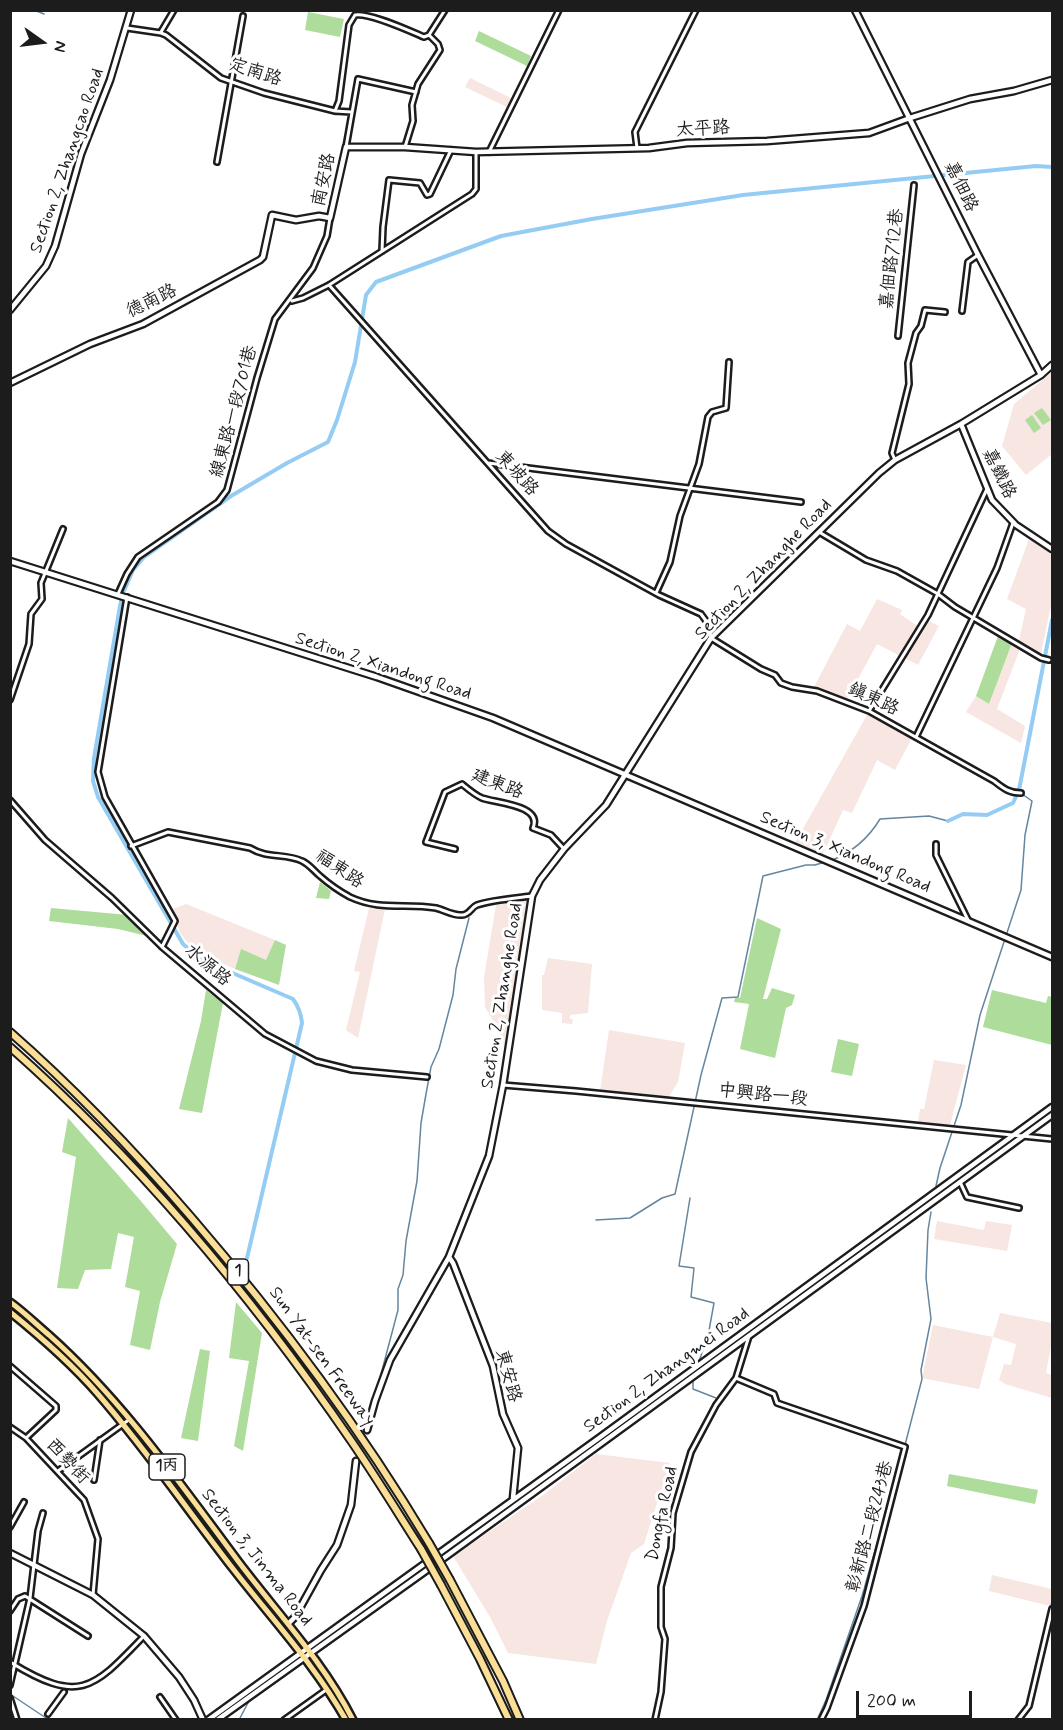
<!DOCTYPE html>
<html>
<head>
<meta charset="utf-8">
<style>
  body { margin:0 }
  #map { position:relative; width:1063px; height:1730px; overflow:hidden; background:#fff; font-family:Mynerve,sans-serif }
  canvas { display:block }
  .frame { position:absolute; inset:0; border:12px solid #1c1c1c; pointer-events:none }
  .north { position:absolute; left:12px; top:12px; width:60px; height:60px; -webkit-text-stroke:4px #fff; paint-order:stroke; rotate:104deg; font-size:16px; font-weight:700; line-height:24px; text-align:center; color:#1c1c1c }
  .north::after { content:''; display:block; margin:auto; width:21px; height:27px; background:#1c1c1c; clip-path:polygon(50% 0,100% 100%,50% 72%,0 100%) }
  .scale { position:absolute; left:856px; top:1691px; width:116px; height:27px; box-sizing:border-box; border:3px solid #1c1c1c; border-top:0; padding-left:8px; font-size:18px; line-height:21px; white-space:nowrap; color:#1c1c1c; -webkit-text-stroke:4px #fff; paint-order:stroke }
</style>
</head>
<body>
<div id="map">
<canvas width="1063" height="1730"></canvas>
<div class="frame"></div>
<div class="north">N</div>
<div class="scale">200 m</div>
</div>
<script>
const c = document.querySelector('canvas').getContext('2d');
c.lineJoin = 'round';
function fillPath(path, color) {
  c.fillStyle = color;
  c.fill(path, 'evenodd');
}
function stroke(path, color, width, dash) {
  c.strokeStyle = color;
  c.lineWidth = width;
  c.lineCap = dash ? 'butt' : 'round';
  c.setLineDash(dash || []);
  c.stroke(path);
}
function write(font, color, halo, rows, align = 'center') {
  c.font = font + ' Mynerve,"LXGW WenKai TC",sans-serif';
  c.lineWidth = 6;
  c.setLineDash([]);
  c.textBaseline = 'middle';
  c.strokeStyle = halo;
  c.fillStyle = color;
  for (const [text, x, y, turn = 0] of rows) {
    c.save();
    c.translate(x, y);
    c.rotate((+turn || 0) * Math.PI / 180);
    c.textAlign = isNaN(turn) ? turn : align;
    if (halo) c.strokeText(text, 0, 0);
    c.fillText(text, 0, 0);
    c.restore();
  }
}
const built = new Path2D(`
  M 470,78 L 511,98 L 507,107 L 465,87 Z
  M 1052,372 L 1052,454 L 1026,475 L 1002,446 L 1014,404 Z
  M 1029,539 L 1052,554 L 1052,601 L 1041,653 L 1019,640 L 1026,609 L 1007,599 Z
  M 877,599 L 902,610 L 900,614 L 919,627 L 924,619 L 939,626 L 918,665 L 877,644 L 847,699 L 814,687 L 847,624 L 860,631 Z
  M 1012,643 L 1020,649 L 997,709 L 1025,726 L 1021,743 L 966,712 L 976,696 L 989,704 Z
  M 868,713 L 913,736 L 895,770 L 877,760 L 852,813 L 843,810 L 823,854 L 795,843 Z
  M 528,899 L 507,1051 L 506,1052 L 504,1050 L 504,1043 L 498,1029 L 485,1007 L 484,977 L 496,905 Z
  M 186,904 L 275,940 L 267,961 L 241,950 L 235,969 L 204,955 L 188,943 L 180,933 L 175,918 L 173,909 Z
  M 369,908 L 385,909 L 358,1038 L 346,1030 L 360,972 L 354,971 Z
  M 548,958 L 592,964 L 588,1013 L 570,1015 L 570,1019 L 573,1019 L 572,1024 L 562,1023 L 562,1013 L 542,1010 L 542,975 L 544,975 Z
  M 609,1030 L 685,1043 L 678,1082 L 668,1098 L 600,1091 Z
  M 934,1060 L 966,1065 L 950,1125 L 918,1123 L 920,1109 L 924,1109 Z
  M 937,1221 L 984,1230 L 986,1221 L 1012,1225 L 1007,1251 L 934,1239 Z
  M 1000,1313 L 1052,1323 L 1052,1342 L 1046,1373 L 1052,1375 L 1052,1398 L 1005,1384 L 999,1380 L 1004,1364 L 1011,1365 L 1016,1344 L 993,1337 L 979,1389 L 922,1378 L 933,1325 L 993,1337 Z
  M 596,1454 L 670,1463 L 644,1544 L 631,1553 L 607,1621 L 596,1664 L 508,1653 L 490,1617 L 453,1556 L 542,1496 Z
  M 992,1575 L 1052,1589 L 1050,1606 L 989,1591 Z`);
const green = new Path2D(`
  M 308,12 L 344,19 L 340,37 L 305,30 Z
  M 479,31 L 531,56 L 527,66 L 475,41 Z
  M 1042,408 L 1051,420 L 1043,425 L 1034,413 Z
  M 1032,415 L 1041,428 L 1034,433 L 1025,420 Z
  M 998,636 L 1012,643 L 989,704 L 976,696 Z
  M 320,882 L 331,891 L 329,899 L 316,898 Z
  M 51,908 L 128,915 L 151,937 L 118,929 L 49,921 Z
  M 757,918 L 781,929 L 763,999 L 767,999 L 772,988 L 795,995 L 792,1005 L 786,1008 L 775,1058 L 740,1049 L 749,1004 L 734,1002 L 735,998 L 740,998 Z
  M 275,940 L 286,945 L 279,985 L 235,969 L 241,949 L 266,960 Z
  M 206,990 L 223,1003 L 202,1113 L 179,1109 L 201,1021 Z
  M 992,990 L 1046,1003 L 1048,996 L 1052,997 L 1052,1045 L 983,1027 Z
  M 838,1039 L 859,1044 L 852,1076 L 831,1072 Z
  M 68,1118 L 140,1200 L 177,1244 L 160,1302 L 150,1350 L 130,1345 L 140,1291 L 125,1287 L 134,1237 L 118,1233 L 111,1269 L 85,1270 L 78,1289 L 57,1288 L 76,1157 L 62,1152 Z
  M 236,1302 L 262,1333 L 243,1451 L 234,1446 L 249,1361 L 229,1358 Z
  M 200,1349 L 210,1351 L 198,1441 L 181,1438 Z
  M 949,1474 L 1038,1490 L 1035,1504 L 947,1486 Z`);
const stream = new Path2D(`
  M 34,10 L 44,14
  M 65,354 L 93,340
  M 830,861 C 851,853 868,839 880,819 L 929,816 L 948,821
  M 936,1186 L 940,1168 L 961,1105 L 980,1015 L 1021,890 L 1025,835 L 1032,801 L 1022,794
  M 690,1198 L 679,1266 L 694,1268 L 691,1297 L 714,1303 L 708,1336 L 698,1364
  M 596,1220 L 630,1218 L 662,1198 L 675,1194 L 701,1075 L 722,998 L 738,997 L 763,876 L 806,865 L 815,865 L 825,862
  M 380,1378 L 398,1310 L 398,1289 L 403,1275 L 406,1241 L 417,1181 L 421,1123 L 426,1094 L 431,1067 L 439,1049 L 453,995 L 456,969 L 469,918
  M 693,1380 L 693,1389 L 716,1398
  M 905,1445 L 922,1379 L 921,1370 L 931,1319 L 926,1278 L 928,1230 L 931,1212
  M 1050,1610 L 1052,1601
  M 10,1694 L 49,1720
  M 1028,1701 L 1038,1661
  M 239,1720 L 250,1699
  M 817,1720 L 826,1700 L 862,1596 L 895,1481`);
const canal = new Path2D(`
  M 948,821 L 963,814 L 987,815 L 1013,803 L 1019,790 L 1052,620
  M 247,1258 L 302,1023 C 301,1013 299,1007 293,999 L 200,959 L 183,944 L 98,797 L 93,781 L 94,758 L 120,606 L 123,593 L 133,570 L 144,557 L 231,496 L 287,463 L 328,442 L 337,420 L 355,362 L 366,295 L 376,282 L 501,236 L 592,219 L 743,195 L 1036,166 L 1052,167`);
const secondaryTunnel = new Path2D(`
  M 356,1461 L 367,1430`);
const street = new Path2D(`
  M 127,28 L 161,33 L 166,35 L 221,78 L 264,93 L 335,111 L 351,112
  M 161,32 L 174,10
  M 335,111 L 339,101 L 349,25 L 355,15 C 369,12 410,31 424,37 L 429,35
  M 346,147 L 358,79 L 416,92
  M 405,147 L 413,121 L 412,105 L 418,84 L 440,50 L 438,44 L 429,35 L 445,10
  M 637,148 L 635,132 L 696,10
  M 489,152 L 559,10
  M 217,162 L 243,16
  M 382,251 L 383,227 L 389,180 L 420,183 L 427,195 L 430,194 L 451,150
  M 329,285 L 548,531 L 566,544 L 659,595 L 701,614 L 709,625 L 711,638 L 761,669 L 775,675 L 781,683 L 792,687 L 817,691 L 869,711 L 994,781 C 1003,788 1009,793 1021,793
  M 292,301 L 303,298 L 329,285 L 472,194 L 476,189 L 476,152
  M 962,311 L 968,262 L 978,255
  M 898,336 L 914,185
  M 895,460 L 892,453 L 909,384 L 908,363 L 916,333 L 921,326 L 925,310 L 945,312
  M 488,463 L 801,502
  M 819,532 L 866,560 L 897,571 L 938,594 L 955,607 L 1041,658 L 1049,660
  M 656,593 L 670,562 L 680,516 L 699,464 L 708,417 L 712,412 L 726,408 L 729,362
  M 118,594 L 127,574 L 138,557 L 218,502 L 227,490 L 257,378 L 275,319 L 313,268 L 327,236 L 330,218
  M 127,597 L 98,772 L 105,797 L 175,921 L 162,947
  M 10,700 L 29,644 L 31,614 L 42,599 L 41,583 L 63,529
  M 869,711 L 928,615 L 987,489
  M 916,737 L 997,568 L 1013,523
  M 10,800 L 45,840 L 112,898 L 162,947 L 265,1034 L 316,1061 L 352,1070 L 427,1077
  M 936,844 L 936,855 L 968,920
  M 131,846 L 168,832 L 250,848 C 268,859 285,853 302,861 C 309,864 314,871 320,876 C 329,884 339,891 350,897 C 380,911 405,903 436,908 C 444,910 454,916 462,915 C 470,915 471,907 477,905 C 491,900 516,898 532,896
  M 455,849 L 426,842 L 445,792 L 462,784 C 468,789 475,795 482,798 C 496,803 543,805 533,828 L 551,835 L 564,849
  M 503,1085 L 576,1091 L 1052,1139
  M 960,1182 L 967,1197 L 1019,1208
  M 10,1366 L 56,1406 L 56,1410 L 26,1438
  M 736,1378 L 774,1394 L 777,1403 L 905,1447 L 864,1606 L 827,1708 L 821,1720
  M 10,1427 L 26,1438 L 84,1500 L 98,1539 L 93,1595
  M 58,1471 L 130,1419
  M 94,1480 L 100,1440
  M 10,1527 L 24,1502
  M 10,1611 L 18,1599 L 25,1596 L 88,1636
  M 10,1662 C 80,1705 93,1689 144,1636
  M 10,1685 L 30,1598 L 38,1531 L 43,1513
  M 160,1697 L 176,1720
  M 10,1698 L 17,1720
  M 48,1714 L 64,1692
  M 284,1720 L 326,1690
  M 655,1720 L 661,1692 L 665,1639 L 661,1627 L 661,1587 L 671,1548 L 673,1513 L 691,1452 L 716,1405 L 736,1378 L 749,1336
  M 1018,1720 L 1029,1706 L 1052,1609`);
const secondary = new Path2D(`
  M 855,10 L 978,255 L 1041,375
  M 10,310 L 46,266 L 55,246 L 81,154 L 110,80 L 131,10
  M 10,383 L 90,344 L 143,324 L 260,260 L 263,257 L 272,215 L 296,220 L 319,216 L 330,218 L 346,147 L 405,147 L 476,152 L 649,148 L 687,143 L 767,141 L 869,133 L 910,118 L 970,99 L 1014,91 L 1052,80
  M 961,424 L 992,500 L 1016,525 L 1052,549
  M 10,561 L 377,677 L 493,718 L 1052,957
  M 449,1257 L 453,1263 L 493,1366 L 503,1414 L 518,1448 L 513,1498
  M 367,1430 L 375,1401 L 390,1360 L 449,1257 L 489,1156 L 503,1085 L 532,896 L 540,880 L 564,849 L 606,805 L 711,638 L 879,473 L 895,460 L 961,424 L 1041,375 L 1052,365
  M 10,1553 L 93,1595 L 144,1636 L 179,1677 L 194,1700 L 203,1720
  M 288,1624 L 295,1617 L 321,1570 L 337,1545 L 351,1505 L 356,1461
  M 208,1720 L 599,1438 L 1052,1107
  M 217,1720 L 448,1555 L 1052,1115`);
const primary = new Path2D(`
  M 10,1302 C 24,1312 36,1324 49,1335 C 123,1401 179,1482 238,1561 C 278,1614 323,1661 353,1720
  M 10,1312 C 41,1337 71,1363 97,1393 C 146,1449 188,1511 234,1570 C 272,1619 315,1665 346,1720`);
const highway = new Path2D(`
  M 10,1032 C 75,1089 135,1152 191,1217 C 279,1319 360,1428 429,1543
  M 10,1047 C 140,1162 254,1299 352,1442 C 376,1477 398,1513 421,1549
  M 450,1580 L 503,1681 L 520,1720
  M 441,1585 L 480,1659 L 509,1720`);
const highwayBridge = new Path2D(`
  M 429,1543 L 450,1580
  M 421,1549 L 441,1585`);
const shields = [
  [238,1272,21],
  [167,1467,36]
];
const shieldNames = [
  ["1",238,1272],
  ["1丙",167,1467]
];
const streetNames = [
  ["定南路",255,73,18],
  ["太平路",703,130,-3],
  ["Section 2, Zhangcao Road",68,161,-71],
  ["南安路",325,180,-78],
  ["嘉佃路",960,187,64],
  ["嘉佃路712巷",893,259,-84],
  ["德南路",152,302,-26],
  ["線東路一段701巷",235,412,-75],
  ["東坡路",516,474,48],
  ["嘉鐵路",998,474,64],
  ["Section 2, Zhanghe Road",764,570,-46],
  ["Section 2, Xiandong Road",383,667,18],
  ["鎮東路",873,700,25],
  ["建東路",497,785,21],
  ["Section 3, Xiandong Road",845,853,23],
  ["福東路",339,870,34],
  ["水源路",207,966,40],
  ["Section 2, Zhanghe Road",503,996,-81],
  ["中興路一段",763,1096,6],
  ["Sun Yat-sen Freeway",321,1357,54],
  ["Section 2, Zhangmei Road",667,1371,-36],
  ["東安路",507,1376,75],
  ["西勢街",67,1462,47],
  ["Dongfa Road",663,1514,-78],
  ["彰新路二段243巷",871,1527,-75],
  ["Section 3, Jinma Road",256,1558,52]
];
fillPath(built, '#f7e6e1');
fillPath(green, '#aedc9b');
stroke(stream, '#65869e', 1.5);
stroke(canal, '#95ccf4', 4);
stroke(secondaryTunnel, '#ddd', 4.5, [4.5, 2]);
stroke(street, '#1c1c1c', 8);
stroke(secondary, '#1c1c1c', 9);
stroke(primary, '#1c1c1c', 10);
stroke(highway, '#1c1c1c', 10);
stroke(street, '#fff', 3);
stroke(secondary, '#fff', 4.5);
stroke(primary, '#fbdf96', 5);
stroke(highway, '#fbdf96', 6);
stroke(highwayBridge, '#1c1c1c', 10, []);
stroke(highwayBridge, '#fbdf96', 6);
for (const [x, y, w] of shields) {
  const box = new Path2D();
  box.roundRect(x - w / 2, y - 13, w, 26, 4.5);
  c.fillStyle = '#fff';
  c.fill(box);
  stroke(box, '#1c1c1c', 1.5);
}
write('bold 16px', '#1c1c1c', null, shieldNames);
write('18px', '#1c1c1c', '#fff', streetNames);
</script>
</body>
</html>
